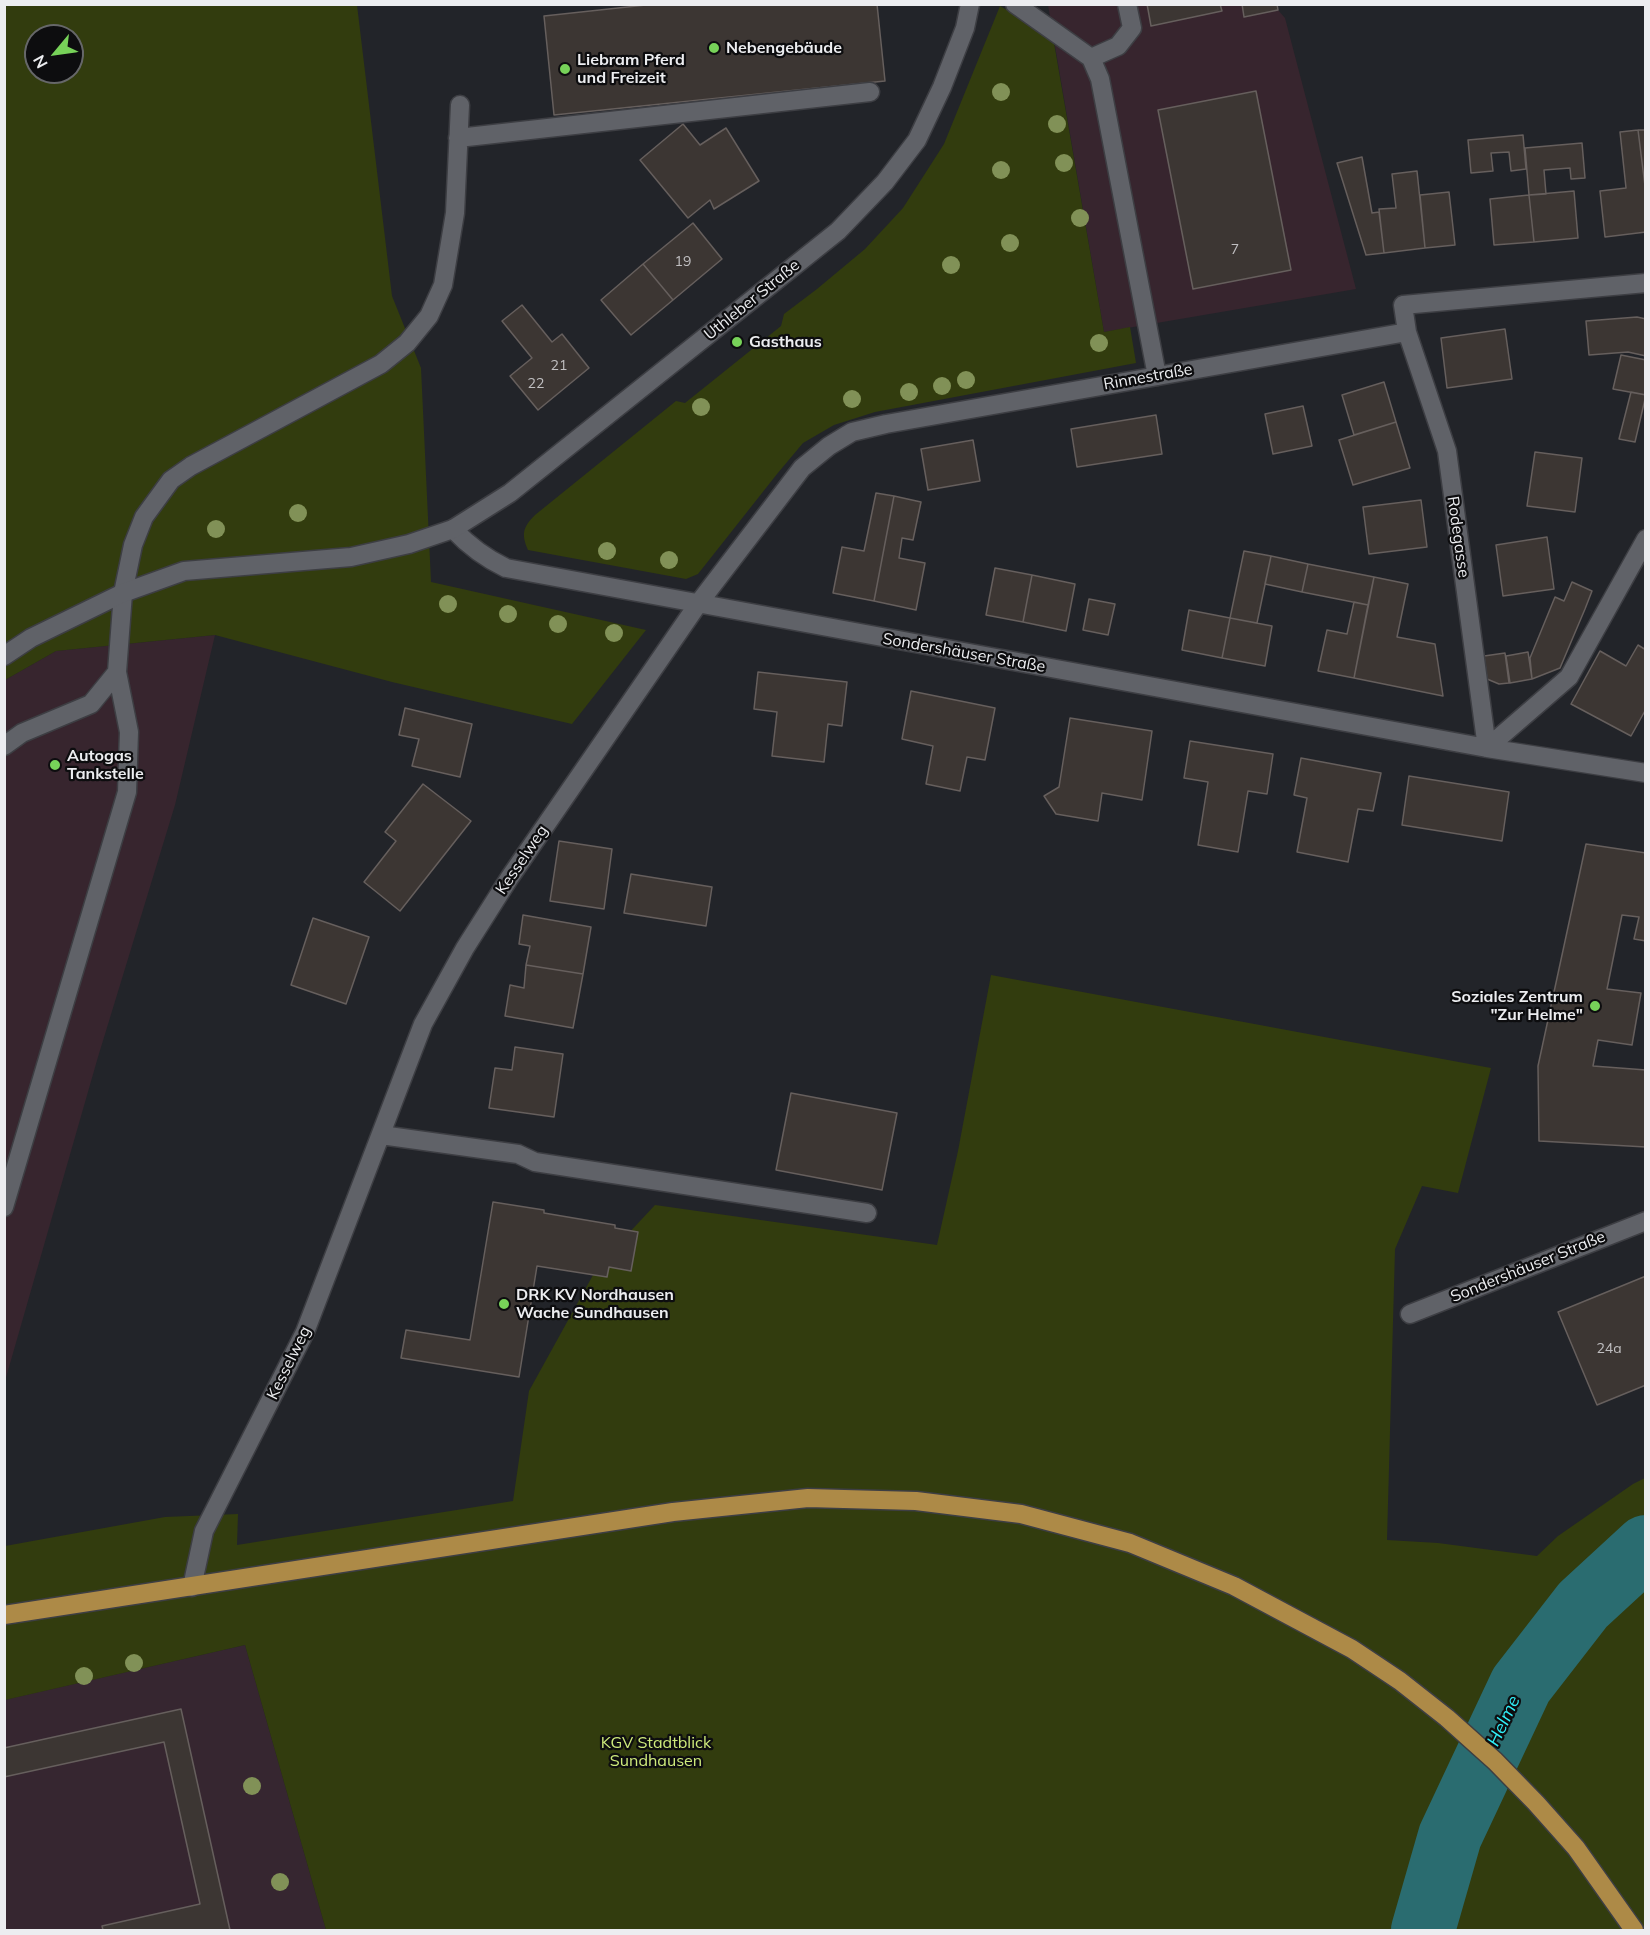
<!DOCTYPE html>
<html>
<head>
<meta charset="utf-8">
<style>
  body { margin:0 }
  #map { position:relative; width:1650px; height:1935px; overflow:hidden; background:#222429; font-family:Mulish,sans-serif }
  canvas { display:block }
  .frame { position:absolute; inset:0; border:6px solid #ecedf0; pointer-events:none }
  .north { position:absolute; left:24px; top:24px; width:60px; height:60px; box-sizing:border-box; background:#0d0d0f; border:2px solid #666769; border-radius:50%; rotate:241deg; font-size:16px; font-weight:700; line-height:24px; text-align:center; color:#ecedf0 }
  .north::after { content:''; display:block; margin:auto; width:21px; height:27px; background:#77d259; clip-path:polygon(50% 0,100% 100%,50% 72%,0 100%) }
</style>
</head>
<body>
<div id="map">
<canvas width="1650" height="1935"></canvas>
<div class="frame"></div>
<div class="north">N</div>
</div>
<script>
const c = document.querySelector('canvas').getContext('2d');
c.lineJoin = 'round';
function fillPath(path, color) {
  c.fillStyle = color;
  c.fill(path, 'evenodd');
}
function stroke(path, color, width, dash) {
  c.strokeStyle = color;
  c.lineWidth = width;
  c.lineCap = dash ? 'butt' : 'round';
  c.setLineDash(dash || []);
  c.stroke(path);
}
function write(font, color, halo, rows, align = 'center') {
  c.font = font + ' Mulish,sans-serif';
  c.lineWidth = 4.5;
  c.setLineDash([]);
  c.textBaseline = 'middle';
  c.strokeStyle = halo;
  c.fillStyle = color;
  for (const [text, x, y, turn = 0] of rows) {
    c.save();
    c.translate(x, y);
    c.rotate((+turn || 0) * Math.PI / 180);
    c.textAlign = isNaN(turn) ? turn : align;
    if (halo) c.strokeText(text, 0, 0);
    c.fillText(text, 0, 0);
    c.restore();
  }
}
const commercial = new Path2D(`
  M 1048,5 L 1277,5 L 1278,10 L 1285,18 L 1356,289 L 1104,332 Z
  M 215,635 L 175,805 L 98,1057 L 5,1381 L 5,680 L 56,651 Z`);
const industrial = new Path2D(`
  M 245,1645 L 326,1930 L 5,1930 L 4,1700 Z`);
const green = new Path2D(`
  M 5,5 L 357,5 L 392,296 L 421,368 L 431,582 L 646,630 L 572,724 L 392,682 L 215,635 L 56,651 L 5,680 ZM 36,36 L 72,36 L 72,72 L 36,72 Z
  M 1000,6 L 1053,37 L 1104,332 L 1130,327 L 1136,363 L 875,412 L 834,425 L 803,443 L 777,474 L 698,574 L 686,579 L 528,550 C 521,534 523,527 535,515 L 676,401 L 685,403 L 781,326 L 784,314 L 817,289 L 865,249 L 903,208 L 944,144 Z
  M 991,975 L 1491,1068 L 1458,1193 L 1422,1186 L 1395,1249 L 1387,1540 L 1438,1543 L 1537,1556 L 1558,1536 L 1633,1484 L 1645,1478 L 1645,1930 L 326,1930 L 245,1645 L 5,1700 L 5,1546 L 165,1517 L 238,1514 L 237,1545 L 513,1501 L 529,1391 L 598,1266 L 655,1205 L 937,1245 L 958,1151 Z`);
const river = new Path2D(`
  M 1423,1930 L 1450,1836 L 1521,1685 L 1583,1605 L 1646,1547`);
const building = new Path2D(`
  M 655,4 L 877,4 L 885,81 L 554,115 L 544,16 Z
  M 1147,4 L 1220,4 L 1222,11 L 1151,26 Z
  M 1242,4 L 1277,4 L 1278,10 L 1244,17 Z
  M 1256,91 L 1291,270 L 1193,289 L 1158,110 Z
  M 683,124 L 700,145 L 726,128 L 759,181 L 714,209 L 710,200 L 688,218 L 640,160 Z
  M 1638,130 L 1646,130 L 1646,194 Z
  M 1638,130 L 1646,194 L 1646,232 L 1605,237 L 1600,191 L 1626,188 L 1620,132 Z
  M 1523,135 L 1526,169 L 1511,171 L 1509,152 L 1491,153 L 1493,171 L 1471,173 L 1468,140 Z
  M 1582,143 L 1585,178 L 1571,179 L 1570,168 L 1544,170 L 1546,194 L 1529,195 L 1525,148 Z
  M 1362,157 L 1372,213 L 1379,212 L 1384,253 L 1366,255 L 1337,163 Z
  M 1417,171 L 1425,248 L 1384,253 L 1379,209 L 1396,208 L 1392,174 Z
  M 1574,191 L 1578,238 L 1534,242 L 1529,195 Z
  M 1449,192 L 1455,245 L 1425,248 L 1420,195 Z
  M 1529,195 L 1534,242 L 1494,245 L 1490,199 Z
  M 693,223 L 722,259 L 673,300 L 643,264 Z
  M 643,264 L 673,300 L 631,335 L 601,300 Z
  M 522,305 L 552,342 L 562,334 L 589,368 L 538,410 L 510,376 L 532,358 L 502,321 Z
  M 1637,317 L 1646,319 L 1646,356 L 1628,352 L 1589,355 L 1586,321 Z
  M 1505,329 L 1512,379 L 1447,388 L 1441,338 Z
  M 1621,355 L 1646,360 L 1646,395 L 1613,389 Z
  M 1384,382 L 1396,422 L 1354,435 L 1342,395 Z
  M 1631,392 L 1646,395 L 1635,442 L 1619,439 Z
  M 1303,406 L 1312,446 L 1273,454 L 1265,414 Z
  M 1156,415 L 1162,454 L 1077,467 L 1071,429 Z
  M 1396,422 L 1410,468 L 1353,485 L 1339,440 Z
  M 973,440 L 980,481 L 928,490 L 921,449 Z
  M 1535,452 L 1582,458 L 1575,512 L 1527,506 Z
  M 876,493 L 894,496 L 874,601 L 833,593 L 842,547 L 864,551 Z
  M 894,496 L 921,502 L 913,540 L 902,538 L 899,558 L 925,563 L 916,610 L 874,601 Z
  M 1421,500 L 1427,547 L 1369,554 L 1363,507 Z
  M 1547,537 L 1554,589 L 1503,596 L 1496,545 Z
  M 1244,551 L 1271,556 L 1257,623 L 1230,618 Z
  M 1271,556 L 1308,564 L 1302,592 L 1265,584 Z
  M 1308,564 L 1374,577 L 1368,605 L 1302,592 Z
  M 995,568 L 1032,575 L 1023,622 L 986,615 Z
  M 1032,575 L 1075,584 L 1066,631 L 1023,622 Z
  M 1374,577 L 1408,584 L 1397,637 L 1435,644 L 1443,696 L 1354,678 Z
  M 1572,582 L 1592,591 L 1585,609 L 1560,668 L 1532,679 L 1530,658 L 1555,597 L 1564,601 Z
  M 1089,599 L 1115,604 L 1108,635 L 1083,630 Z
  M 1354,602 L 1368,605 L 1354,678 L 1318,671 L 1327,630 L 1347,634 Z
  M 1189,610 L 1230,618 L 1222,658 L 1182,650 Z
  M 1230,618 L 1272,626 L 1265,666 L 1222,658 Z
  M 1638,645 L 1646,650 L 1646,709 L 1631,736 L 1571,704 L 1600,651 L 1626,666 Z
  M 1528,652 L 1532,679 L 1510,683 L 1506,656 Z
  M 1505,653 L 1509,683 L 1499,684 L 1487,679 L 1484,656 Z
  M 758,672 L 847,682 L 842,726 L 828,724 L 824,762 L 772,756 L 777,712 L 754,709 Z
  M 911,691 L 995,708 L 985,760 L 967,757 L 960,791 L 926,784 L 933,746 L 902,739 Z
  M 405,708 L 472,724 L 460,777 L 412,766 L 419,739 L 399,735 Z
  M 1070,718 L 1152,731 L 1142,800 L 1102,793 L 1098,821 L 1056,814 L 1044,796 L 1059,787 Z
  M 1190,741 L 1273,754 L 1267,794 L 1248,791 L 1238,852 L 1198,845 L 1208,782 L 1184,778 Z
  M 1301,758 L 1381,773 L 1373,811 L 1358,809 L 1348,862 L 1297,852 L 1307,798 L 1294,795 Z
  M 1409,776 L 1509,792 L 1502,841 L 1402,825 Z
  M 423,784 L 471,821 L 400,911 L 364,882 L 396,841 L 385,832 Z
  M 559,841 L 612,849 L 604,909 L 550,901 Z
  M 1586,844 L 1646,853 L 1646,941 L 1634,939 L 1639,917 L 1622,915 L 1607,989 L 1641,993 L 1632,1045 L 1598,1040 L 1593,1066 L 1646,1070 L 1646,1147 L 1539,1141 L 1538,1066 Z
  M 631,874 L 712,887 L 706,926 L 624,913 Z
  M 523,915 L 591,927 L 583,974 L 526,965 L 530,946 L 519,944 Z
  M 313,918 L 369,937 L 346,1004 L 291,985 Z
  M 526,965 L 583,974 L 573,1028 L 505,1016 L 510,985 L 524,988 Z
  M 515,1047 L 563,1054 L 554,1117 L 489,1108 L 495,1068 L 512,1070 Z
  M 791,1093 L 897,1113 L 882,1190 L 776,1170 Z
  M 493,1202 L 544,1210 L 544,1213 L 615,1225 L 615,1228 L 638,1232 L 631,1271 L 609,1267 L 607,1277 L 537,1266 L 519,1377 L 401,1358 L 406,1330 L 470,1340 Z
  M 1646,1276 L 1646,1385 L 1597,1405 L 1558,1312 Z
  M 181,1709 L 230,1930 L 103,1930 L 102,1926 L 200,1904 L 164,1742 L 4,1777 L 4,1748 Z`);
const lane = new Path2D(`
  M 1015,4 L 1091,58 L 1100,79 L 1157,376
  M 1091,58 L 1118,46 L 1132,28 L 1127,4
  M 458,138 L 870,92
  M 4,746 L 22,733 L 91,704 L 117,672
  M 4,1207 L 127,792 L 129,732 L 117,672 L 123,593 L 133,545 L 144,517 L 171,480 L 191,466 L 381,364 L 407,343 L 429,316 L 443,285 L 455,213 L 460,105`);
const street = new Path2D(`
  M 453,529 C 469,546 485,558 506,568 L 1487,748 L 1646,773
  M 1487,748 L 1447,451 L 1407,332 L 1403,305 L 1646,283
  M 1487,748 L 1569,677 L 1646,539
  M 381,1135 L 518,1154 L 535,1162 L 867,1213
  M 1410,1314 L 1646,1221
  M 192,1587 L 204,1531 L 305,1332 L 423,1024 L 465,948 L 510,877 L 698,604 L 802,468 L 829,446 L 852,432 L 886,424 L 1407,332`);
const secondary = new Path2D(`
  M 4,656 L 31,638 L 123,593 L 184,571 L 351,557 L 409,544 L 453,529 L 510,493 L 838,231 L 885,182 L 917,140 L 942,87 L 965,28 L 970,4`);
const primary = new Path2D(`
  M 4,1615 L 673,1512 L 808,1498 L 916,1501 L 1021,1514 L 1130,1543 L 1234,1586 L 1352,1649 L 1400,1681 L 1447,1718 L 1495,1761 L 1536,1803 L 1576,1848 L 1634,1930`);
const trees = [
  [1001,92],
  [1057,124],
  [1064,163],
  [1001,170],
  [1080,218],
  [1010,243],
  [951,265],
  [1099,343],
  [966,380],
  [942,386],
  [909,392],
  [852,399],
  [701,407],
  [298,513],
  [216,529],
  [607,551],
  [669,560],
  [448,604],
  [508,614],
  [558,624],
  [614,633],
  [134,1663],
  [84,1676],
  [252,1786],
  [280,1882]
];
const markers = [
  [714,48,6,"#77d259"],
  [565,69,6,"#77d259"],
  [737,342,6,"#77d259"],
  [55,765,6,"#77d259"],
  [1595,1006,6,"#77d259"],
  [504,1304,6,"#77d259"]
];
const numberNames = [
  ["7",1235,250],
  ["19",683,262],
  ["21",559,366],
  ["22",536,384],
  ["24a",1609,1349]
];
const poiNames = [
  ["Nebengebäude",726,48],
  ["Liebram Pferd",577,60],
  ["und Freizeit",577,78],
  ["Gasthaus",749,342],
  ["Autogas",67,756],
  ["Tankstelle",67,774],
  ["Soziales Zentrum",1583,997,"right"],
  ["\"Zur Helme\"",1583,1015,"right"],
  ["DRK KV Nordhausen",516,1295],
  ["Wache Sundhausen",516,1313]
];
const streetNames = [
  ["Uthleber Straße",752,300,-39],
  ["Rinnestraße",1148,377,-10],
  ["Rodegasse",1458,537,82],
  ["Sondershäuser Straße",964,653,10],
  ["Kesselweg",522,860,-56],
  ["Sondershäuser Straße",1528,1267,-22],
  ["Kesselweg",289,1363,-64]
];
const parkNames = [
  ["KGV Stadtblick",656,1743],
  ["Sundhausen",656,1761]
];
const waterNames = [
  ["Helme",1504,1721,-65]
];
fillPath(commercial, '#37252e');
fillPath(industrial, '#362630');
fillPath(green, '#323c0e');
stroke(river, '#2a6c70', 64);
fillPath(building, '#3c3633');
stroke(building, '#665f5d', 1.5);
stroke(lane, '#3d3e43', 21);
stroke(street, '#3d3e43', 21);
stroke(secondary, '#3d3e43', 21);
stroke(primary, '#3d3e43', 21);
stroke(lane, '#606268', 18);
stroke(street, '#606268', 18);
stroke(secondary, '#606268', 18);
stroke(primary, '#ad8a47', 18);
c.fillStyle = '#819157';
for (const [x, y] of trees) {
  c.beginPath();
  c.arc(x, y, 9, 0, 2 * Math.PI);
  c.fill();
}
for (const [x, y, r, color] of markers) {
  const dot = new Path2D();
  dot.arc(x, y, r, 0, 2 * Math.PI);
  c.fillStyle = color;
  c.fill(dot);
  stroke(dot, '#0d0d0f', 2);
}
write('14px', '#c0bfc1', null, numberNames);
write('bold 16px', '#ecedf0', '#0d0d0f', poiNames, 'left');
write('16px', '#ecedf0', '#0d0d0f', streetNames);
write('16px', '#cfeb7c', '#0d0d0f', parkNames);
write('italic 18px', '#30eff8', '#0d0d0f', waterNames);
</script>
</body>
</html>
